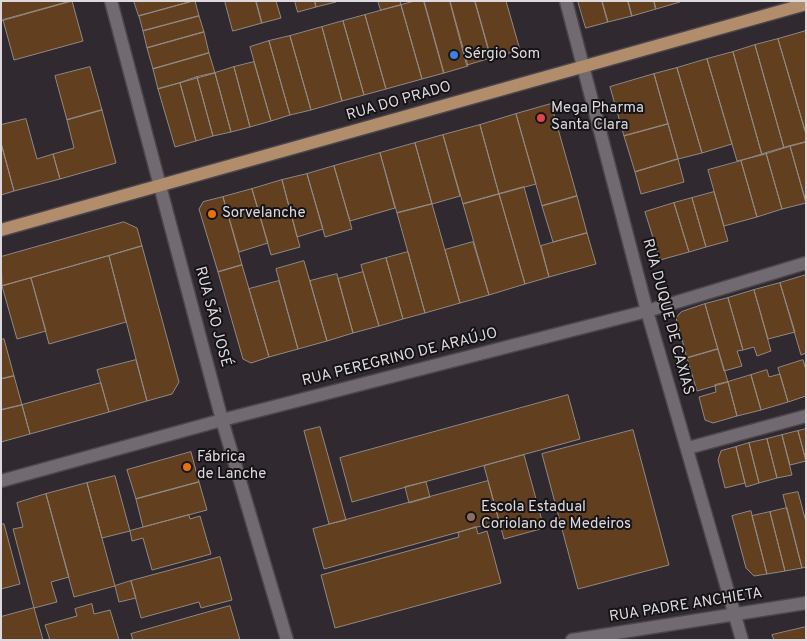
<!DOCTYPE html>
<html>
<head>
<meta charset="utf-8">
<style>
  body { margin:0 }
  #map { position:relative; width:807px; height:641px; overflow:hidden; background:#302a30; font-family:Overpass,sans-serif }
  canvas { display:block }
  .frame { position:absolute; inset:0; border:2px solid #ddd9dd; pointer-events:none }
</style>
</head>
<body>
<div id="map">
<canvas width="807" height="641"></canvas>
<div class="frame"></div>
</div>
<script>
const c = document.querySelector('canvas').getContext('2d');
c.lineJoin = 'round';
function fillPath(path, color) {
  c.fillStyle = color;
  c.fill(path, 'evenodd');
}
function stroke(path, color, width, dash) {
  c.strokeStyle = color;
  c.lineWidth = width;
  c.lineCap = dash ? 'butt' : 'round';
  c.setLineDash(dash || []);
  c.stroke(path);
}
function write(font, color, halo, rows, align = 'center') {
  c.font = font + ' Overpass,sans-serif';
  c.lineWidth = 4;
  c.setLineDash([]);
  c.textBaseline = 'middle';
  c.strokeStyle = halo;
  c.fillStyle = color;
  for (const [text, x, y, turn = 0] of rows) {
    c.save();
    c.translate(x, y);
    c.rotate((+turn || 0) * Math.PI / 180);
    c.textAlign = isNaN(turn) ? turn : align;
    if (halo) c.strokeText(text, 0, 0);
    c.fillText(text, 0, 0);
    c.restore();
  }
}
const building = new Path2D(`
  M 1,1 L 72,1 L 1,21 Z
  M 72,1 L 83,41 L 14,60 L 3,20 Z
  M 134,1 L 193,1 L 139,16 Z
  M 193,1 L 195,1 L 199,16 L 143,31 L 139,16 Z
  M 225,1 L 256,1 L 262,23 L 233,31 Z
  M 256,1 L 276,1 L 281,18 L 262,23 Z
  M 295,1 L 315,1 L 316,7 L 298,12 Z
  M 315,1 L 336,1 L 336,2 L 316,7 Z
  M 378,1 L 400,1 L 401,5 L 381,10 Z
  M 415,1 L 424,1 L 444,73 L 422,79 L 401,5 Z
  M 424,1 L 450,1 L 468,66 L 444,73 Z
  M 450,1 L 475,1 L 491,58 L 467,65 Z
  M 475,1 L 506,1 L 520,50 L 491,58 Z
  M 578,1 L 602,1 L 608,22 L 586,28 Z
  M 602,1 L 628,1 L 632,16 L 608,22 Z
  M 628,1 L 654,1 L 656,9 L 632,16 Z
  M 654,1 L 680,1 L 680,2 L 656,9 Z
  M 401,5 L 422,79 L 386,89 L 365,15 Z
  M 365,15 L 386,89 L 364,95 L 343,21 Z
  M 199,16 L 204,32 L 147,48 L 143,31 Z
  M 343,21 L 364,95 L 342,101 L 322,27 Z
  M 322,27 L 342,101 L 311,110 L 290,36 Z
  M 806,31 L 806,134 L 778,39 Z
  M 204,32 L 209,53 L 153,69 L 147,48 Z
  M 290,36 L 311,110 L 290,115 L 269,41 Z
  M 778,39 L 806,134 L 806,142 L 784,148 L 755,45 Z
  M 269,41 L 290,115 L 271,121 L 250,47 Z
  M 755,45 L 784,148 L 762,155 L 733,52 Z
  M 733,52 L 762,155 L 737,161 L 707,59 Z
  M 209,53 L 215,73 L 158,89 L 153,69 Z
  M 707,59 L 732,144 L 702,153 L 677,68 Z
  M 254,62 L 271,121 L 250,127 L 234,67 Z
  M 90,67 L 102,110 L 67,120 L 55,76 Z
  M 234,67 L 250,127 L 231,132 L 215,73 Z
  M 677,68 L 702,153 L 678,159 L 654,74 Z
  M 215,73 L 231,132 L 213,136 L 197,77 Z
  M 654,74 L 668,124 L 624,136 L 610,87 Z
  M 197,77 L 213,136 L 196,141 L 180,83 Z
  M 180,83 L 196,141 L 175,147 L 158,89 Z
  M 551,104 L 577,196 L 542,206 L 516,114 Z
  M 102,110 L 116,163 L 60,179 L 53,154 L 74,148 L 67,120 Z
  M 516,114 L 536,184 L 499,194 L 480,125 Z
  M 26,119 L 37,159 L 53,154 L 60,179 L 14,191 L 1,143 L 1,125 Z
  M 668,124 L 678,159 L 635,172 L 624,136 Z
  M 480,125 L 499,194 L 463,204 L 443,135 Z
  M 443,135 L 460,196 L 432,204 L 415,143 Z
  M 806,142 L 806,202 L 790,146 Z
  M 1,143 L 14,191 L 1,195 Z
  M 415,143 L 432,204 L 397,213 L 380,153 Z
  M 790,146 L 806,203 L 782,209 L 766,153 Z
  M 380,153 L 395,208 L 350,221 L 334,166 Z
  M 766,153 L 782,209 L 757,217 L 741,161 Z
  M 678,159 L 684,182 L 641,194 L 635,172 Z
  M 741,161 L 757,217 L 724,226 L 708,170 Z
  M 334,166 L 352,229 L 325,237 L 307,174 Z
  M 307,174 L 323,229 L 297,237 L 282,180 Z
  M 282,180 L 300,247 L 271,255 L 252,189 Z
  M 524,187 L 549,277 L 525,284 L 499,194 Z
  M 252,189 L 268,243 L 239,252 L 223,197 Z
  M 714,192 L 728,241 L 706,247 L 692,198 Z
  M 499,194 L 525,284 L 489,295 L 463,204 Z
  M 577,196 L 587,233 L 553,242 L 542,206 Z
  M 223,197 L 242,265 L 218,272 L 199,209 L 203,202 Z
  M 692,198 L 706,247 L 689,252 L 674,203 Z
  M 674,203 L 689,252 L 660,260 L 645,212 Z
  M 432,204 L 460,303 L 425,313 L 397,213 Z
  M 124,222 L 137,228 L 142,246 L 2,286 L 1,257 Z
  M 587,233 L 596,264 L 549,277 L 541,246 Z
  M 473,242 L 489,295 L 460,303 L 445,250 Z
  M 142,246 L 179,382 L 172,394 L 147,401 L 109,256 Z
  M 408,252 L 425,313 L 403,319 L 386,258 Z
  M 109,256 L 126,322 L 49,344 L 31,278 Z
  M 386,258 L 403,319 L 379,326 L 361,265 Z
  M 304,261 L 327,341 L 298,349 L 276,269 Z
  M 242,265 L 269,357 L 251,363 L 243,359 L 218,272 Z
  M 363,272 L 379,326 L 353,333 L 338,279 Z
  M 337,274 L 353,333 L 327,341 L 310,281 Z
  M 806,275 L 806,353 L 801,355 L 780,283 Z
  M 31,278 L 46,331 L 17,339 L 2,286 Z
  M 279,281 L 298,349 L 269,357 L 249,289 Z
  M 780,283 L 795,332 L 768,339 L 754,290 Z
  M 754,290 L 771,351 L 757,356 L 754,347 L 743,350 L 728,298 Z
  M 728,298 L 743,350 L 737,351 L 742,366 L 724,371 L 705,304 Z
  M 705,304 L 718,349 L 687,358 L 676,318 L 681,312 Z
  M 4,339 L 14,376 L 1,379 L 1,340 Z
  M 718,349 L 728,382 L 697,391 L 687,358 Z
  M 136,360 L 147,401 L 109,412 L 97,370 Z
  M 803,360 L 806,370 L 806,396 L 788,402 L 778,368 Z
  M 767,370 L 769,377 L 780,374 L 788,402 L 761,410 L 751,375 Z
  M 751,375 L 761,410 L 737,416 L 728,382 Z
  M 14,376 L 22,405 L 1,410 L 1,379 Z
  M 728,382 L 737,416 L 713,423 L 705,420 L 699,397 L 716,392 L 715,385 Z
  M 101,383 L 109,412 L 30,434 L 22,405 Z
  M 568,395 L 580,439 L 352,502 L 340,458 Z
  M 22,405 L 30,434 L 1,442 L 1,410 Z
  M 320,427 L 346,520 L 329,524 L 304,431 Z
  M 806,429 L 806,461 L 798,431 Z
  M 633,430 L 669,565 L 578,589 L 542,454 Z
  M 798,431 L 806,461 L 790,465 L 782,435 Z
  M 782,435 L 792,475 L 777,478 L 767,439 Z
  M 767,439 L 777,478 L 759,483 L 749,443 Z
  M 749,443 L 759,483 L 746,487 L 736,447 Z
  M 736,447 L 745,483 L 725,488 L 718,460 L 721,451 Z
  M 191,452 L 199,482 L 136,499 L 127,470 Z
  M 524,455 L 544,528 L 504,539 L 484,466 Z
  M 115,476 L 130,531 L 102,538 L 87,483 Z
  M 488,481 L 499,521 L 324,569 L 313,529 Z
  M 199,482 L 207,510 L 143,527 L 136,499 Z
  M 426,482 L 430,497 L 409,503 L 405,487 Z
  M 87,483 L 115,586 L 74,597 L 46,494 Z
  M 798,492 L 806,522 L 806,567 L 802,568 L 783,495 Z
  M 46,494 L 69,577 L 51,582 L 57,602 L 34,608 L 13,529 L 23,527 L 17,503 Z
  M 787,508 L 802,568 L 785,571 L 770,512 Z
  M 751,511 L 767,574 L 754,576 L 746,568 L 732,516 Z
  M 770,512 L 785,571 L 767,574 L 752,516 Z
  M 189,515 L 190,519 L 200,516 L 211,554 L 152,570 L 143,538 L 132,541 L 130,531 Z
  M 4,524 L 20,584 L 1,589 L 1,525 Z
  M 476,527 L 478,534 L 487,531 L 501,583 L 335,628 L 321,575 L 459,537 L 458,533 Z
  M 220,557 L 232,600 L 201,608 L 199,602 L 141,618 L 131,581 Z
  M 131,581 L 136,598 L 119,602 L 115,586 Z
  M 92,604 L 94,614 L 110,610 L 119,640 L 50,640 L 45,625 L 77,616 L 75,609 Z
  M 230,606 L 240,640 L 133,640 L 131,634 Z
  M 34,608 L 43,640 L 1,640 L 1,617 Z
  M 806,627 L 806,640 L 774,640 L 772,635 Z`);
const service = new Path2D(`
  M 688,448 L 806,416`);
const minor = new Path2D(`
  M 111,1 L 222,420 L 287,640
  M 566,1 L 647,311 L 742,640
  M 1,481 L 222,420 L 647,311 L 806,263
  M 572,640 L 806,603`);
const primary = new Path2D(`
  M 1,230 L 806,4`);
const markers = [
  [454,55,5,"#3f7fe0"],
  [541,118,5,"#e0444e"],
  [212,214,5,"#e8710a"],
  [187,467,5,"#e8710a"],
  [471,517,5,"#8d6e63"]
];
const poiNames = [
  ["Sérgio Som",464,55],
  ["Mega Pharma",551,109],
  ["Santa Clara",551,126],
  ["Sorvelanche",222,214],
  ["Fábrica",197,458],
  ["de Lanche",197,475],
  ["Escola Estadual",481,508],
  ["Coriolano de Medeiros",481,525]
];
const streetNames = [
  ["RUA DO PRADO",399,102,-16],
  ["RUA SÃO JOSÉ",212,317,75],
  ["RUA DUQUE DE CAXIAS",667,317,75],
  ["RUA PEREGRINO DE ARAÚJO",400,358,-14],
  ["RUA PADRE ANCHIETA",686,606,-9]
];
fillPath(building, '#613f1f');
stroke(building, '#918982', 1);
stroke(service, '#4b464b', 15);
stroke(minor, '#4b464b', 15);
stroke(primary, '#4b464b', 15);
stroke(service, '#726a71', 12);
stroke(minor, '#726a71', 12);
stroke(primary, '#b28d6c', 12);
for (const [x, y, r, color] of markers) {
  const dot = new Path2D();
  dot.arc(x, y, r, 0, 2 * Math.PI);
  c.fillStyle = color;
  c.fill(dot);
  stroke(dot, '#161316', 2);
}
write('15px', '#ddd9dd', '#161316', poiNames, 'left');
write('15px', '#ddd9dd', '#161316', streetNames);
</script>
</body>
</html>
